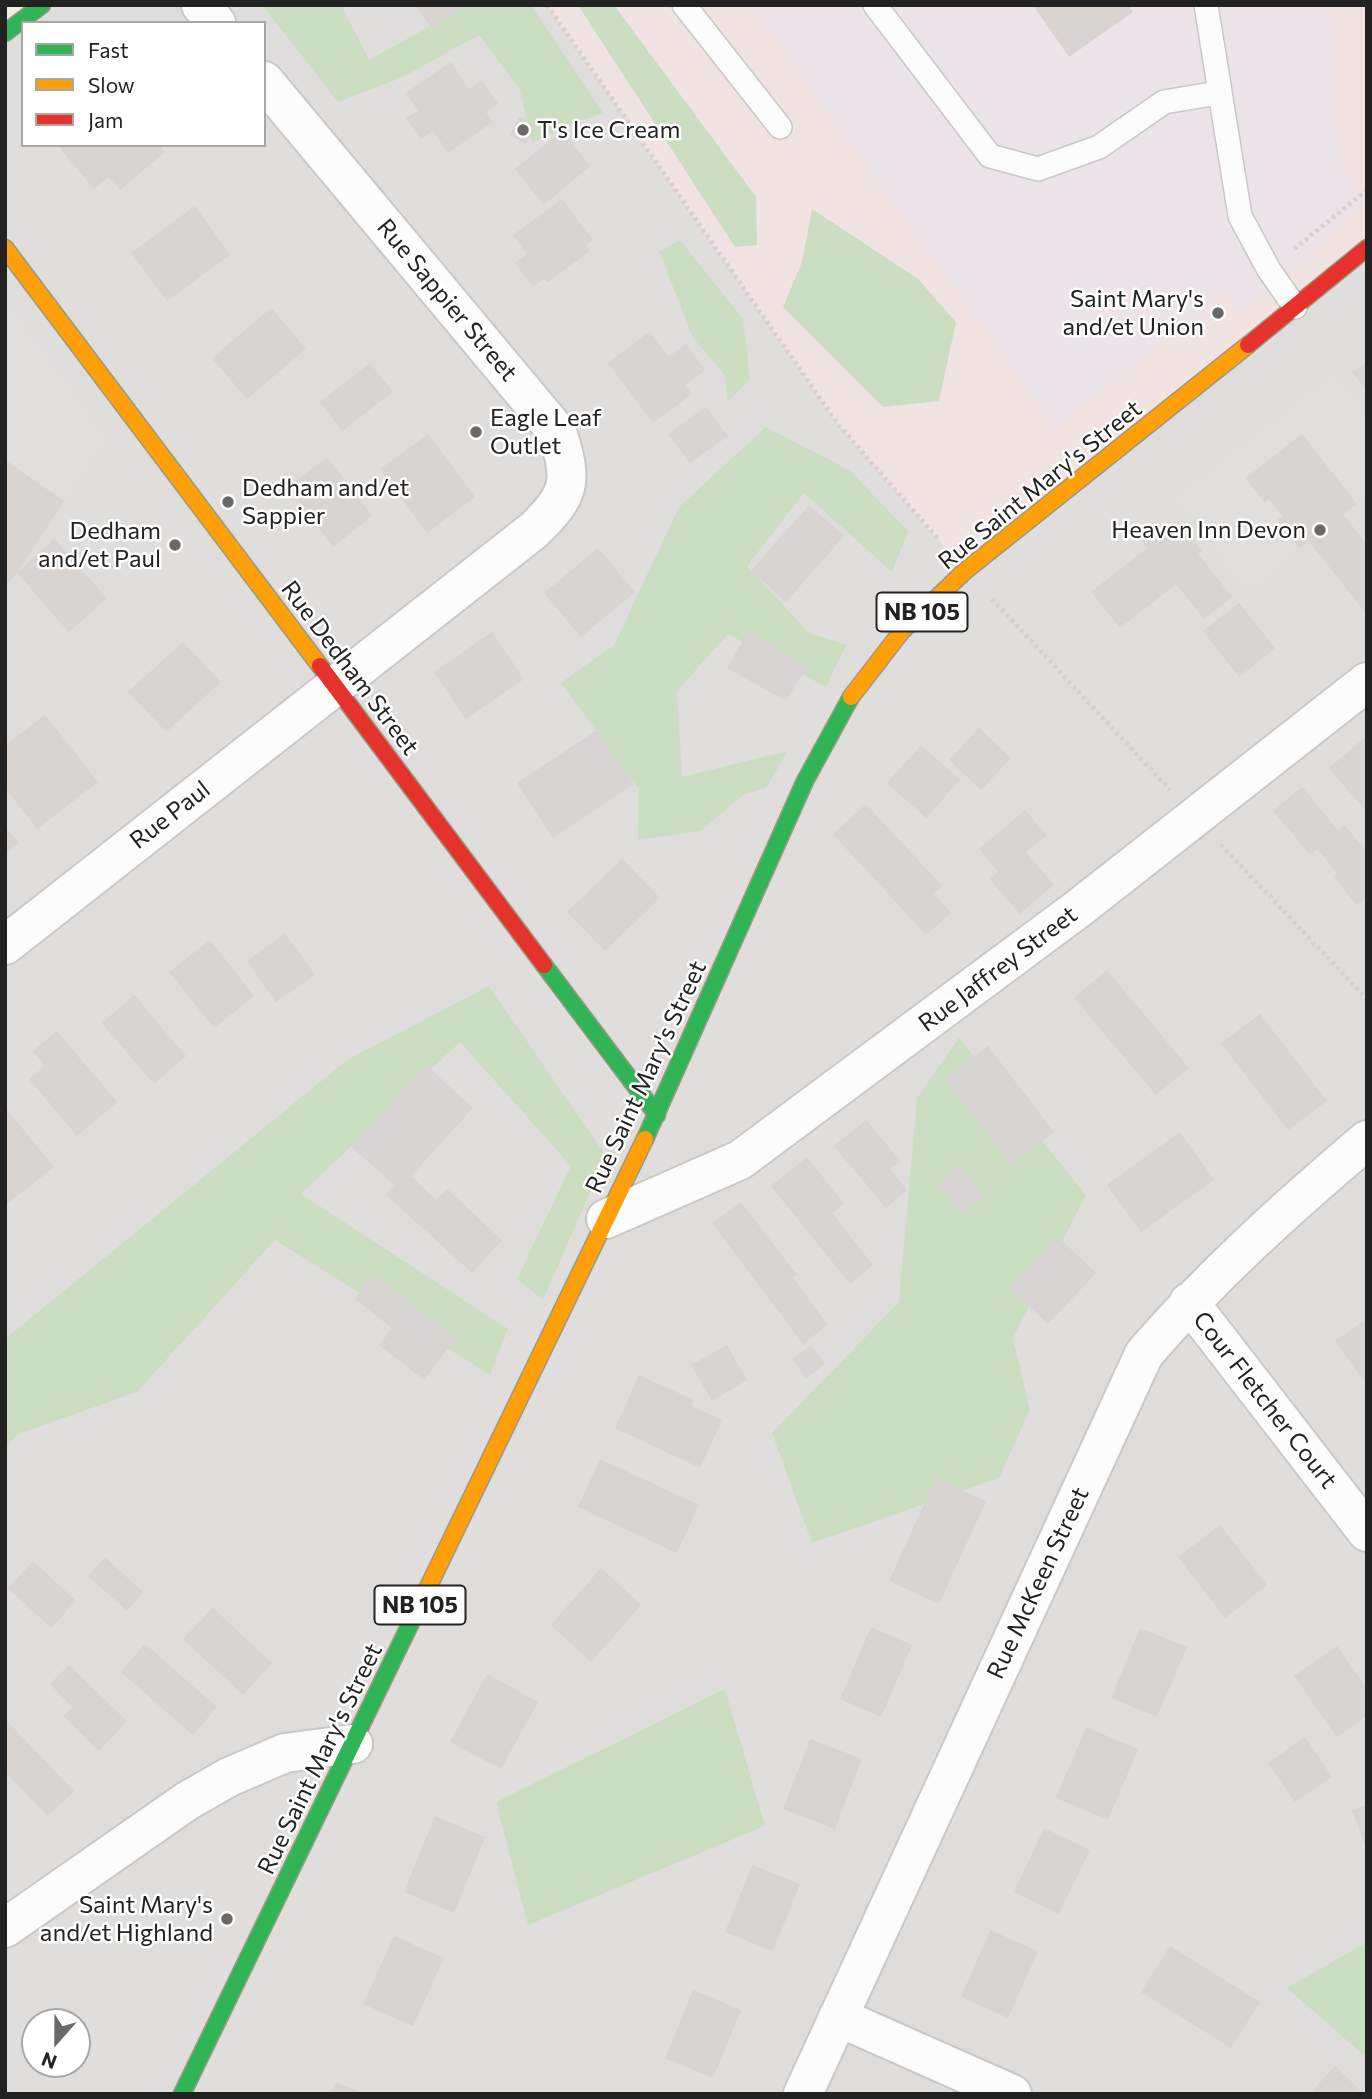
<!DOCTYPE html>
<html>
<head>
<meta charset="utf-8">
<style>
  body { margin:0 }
  #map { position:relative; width:1372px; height:2099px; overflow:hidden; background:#f0eeeb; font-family:Commissioner,sans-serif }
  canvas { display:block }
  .frame { position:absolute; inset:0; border:7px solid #222; pointer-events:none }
  .legend { position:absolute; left:21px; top:21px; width:245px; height:126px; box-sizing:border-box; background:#fff; border:2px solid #a7a7a7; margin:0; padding:9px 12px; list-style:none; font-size:21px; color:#222 }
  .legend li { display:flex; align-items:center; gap:14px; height:35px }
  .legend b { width:35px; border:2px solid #a7a7a7 }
  .north { position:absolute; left:21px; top:2008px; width:70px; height:70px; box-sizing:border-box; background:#fff; border:2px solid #a7a7a7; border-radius:50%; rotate:201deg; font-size:19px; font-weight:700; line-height:28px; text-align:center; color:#222 }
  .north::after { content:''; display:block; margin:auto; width:24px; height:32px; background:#6a6968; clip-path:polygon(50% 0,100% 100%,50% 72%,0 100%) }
</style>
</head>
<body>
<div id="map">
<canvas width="1372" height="2099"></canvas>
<div class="frame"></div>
<ul class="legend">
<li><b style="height:9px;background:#30b455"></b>Fast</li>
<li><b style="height:9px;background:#ff9f0a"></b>Slow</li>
<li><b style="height:9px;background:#e5322d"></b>Jam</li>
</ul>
<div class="north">N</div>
</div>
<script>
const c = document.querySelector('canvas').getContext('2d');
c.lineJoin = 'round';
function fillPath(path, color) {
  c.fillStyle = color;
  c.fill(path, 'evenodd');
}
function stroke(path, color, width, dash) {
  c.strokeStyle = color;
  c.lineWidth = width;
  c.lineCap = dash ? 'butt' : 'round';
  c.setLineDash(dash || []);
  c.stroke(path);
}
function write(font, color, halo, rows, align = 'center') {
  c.font = font + ' Commissioner,sans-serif';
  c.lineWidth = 5;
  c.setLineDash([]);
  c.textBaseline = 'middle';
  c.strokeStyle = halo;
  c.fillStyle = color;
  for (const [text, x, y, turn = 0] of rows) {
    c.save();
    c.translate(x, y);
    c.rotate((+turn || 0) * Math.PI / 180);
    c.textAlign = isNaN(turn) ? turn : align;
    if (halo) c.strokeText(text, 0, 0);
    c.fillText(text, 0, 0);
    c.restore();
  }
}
const residential = new Path2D(`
  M 42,5 L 547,5 L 838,424 L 932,531 L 1367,248 L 1367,2094 L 5,2094 L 5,33 ZM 23,23 L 264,23 L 264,145 L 23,145 ZM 35,2022 L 77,2022 L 77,2064 L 35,2064 Z`);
const commercial = new Path2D(`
  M 547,5 L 1367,5 L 1367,248 L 965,571 L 838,424 Z`);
const industrial = new Path2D(`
  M 751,5 L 1033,5 L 1069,56 L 1128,5 L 1330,5 L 1339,160 L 1366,205 L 1242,313 L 1224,293 L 1055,428 Z`);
const forest = new Path2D(`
  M 262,5 L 341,5 L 369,60 L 468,5 L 531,5 L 603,113 L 568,125 L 532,143 L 520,90 L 479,35 L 403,77 L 338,102 Z
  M 578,5 L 614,5 L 756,197 L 757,245 L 735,247 Z
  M 812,209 L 918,279 L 956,322 L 939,401 L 883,407 L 783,307 L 802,262 Z
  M 680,240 L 743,319 L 750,379 L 728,402 L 725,375 L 693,338 L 659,251 Z
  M 766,427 L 849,470 L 908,531 L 892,572 L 804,493 L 747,566 L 809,633 L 846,645 L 826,687 L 728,634 L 677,691 L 682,777 L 788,751 L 766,788 L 743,795 L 701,831 L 638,840 L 639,789 L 561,683 L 614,645 L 679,507 Z
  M 489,986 L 606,1156 L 543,1300 L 517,1279 L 571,1166 L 460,1042 L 301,1194 L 508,1329 L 490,1375 L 275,1240 L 137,1392 L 18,1434 L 5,1448 L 5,1339 L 347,1060 Z
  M 959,1038 L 1086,1195 L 1013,1338 L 1030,1410 L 999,1478 L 812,1543 L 772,1433 L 899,1302 L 917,1098 Z
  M 725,1689 L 765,1826 L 528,1925 L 496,1802 Z
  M 1367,1942 L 1367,2058 L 1287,1988 Z`);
const parking = new Path2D(`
  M 5,303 L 103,437 L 64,501 L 5,460 Z
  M 1334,377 L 1367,418 L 1367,496 L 1357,504 L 1302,434 L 1246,478 L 1265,503 L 1269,499 L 1283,516 L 1278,520 L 1299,548 L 1248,588 L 1178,498 Z`);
const building = new Path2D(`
  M 416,5 L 468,5 L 431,28 Z
  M 1033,5 L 1128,5 L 1133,12 L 1069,57 Z
  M 451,62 L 469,89 L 482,80 L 498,104 L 486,112 L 493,122 L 448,153 L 433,131 L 421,139 L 406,118 L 418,111 L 406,93 Z
  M 519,117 L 535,125 L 526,144 L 510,135 Z
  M 562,131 L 590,166 L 544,205 L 515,169 Z
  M 61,145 L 159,145 L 165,152 L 120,190 L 108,177 L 94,189 L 59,147 Z
  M 562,199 L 593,240 L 586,245 L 590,251 L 548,282 L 544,279 L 533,287 L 515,263 L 527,254 L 513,235 Z
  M 195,206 L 230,255 L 167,301 L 131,253 Z
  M 271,308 L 306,349 L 247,399 L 212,358 Z
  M 650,331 L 668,357 L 686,344 L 705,370 L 685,385 L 692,394 L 653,423 L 608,363 Z
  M 1367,362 L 1367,391 L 1352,372 Z
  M 370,363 L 393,392 L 342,431 L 320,402 Z
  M 706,407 L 728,436 L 690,463 L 668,434 Z
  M 428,434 L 475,497 L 427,533 L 380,469 Z
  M 1302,434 L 1357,504 L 1343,514 L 1367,545 L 1367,615 L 1309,541 L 1299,548 L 1277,520 L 1283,516 L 1269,499 L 1265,503 L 1246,478 Z
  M 327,457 L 372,516 L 333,547 L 288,487 Z
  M 5,460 L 64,501 L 17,573 L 54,539 L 107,598 L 69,632 L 17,573 L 5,586 Z
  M 809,505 L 844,536 L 786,602 L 751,571 Z
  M 1179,522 L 1202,551 L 1198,554 L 1232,597 L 1204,619 L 1176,584 L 1120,628 L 1091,592 L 1147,548 L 1141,540 L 1153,530 L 1159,538 Z
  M 598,548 L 635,592 L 581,637 L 544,593 Z
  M 1239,603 L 1275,648 L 1239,677 L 1203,631 Z
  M 492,632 L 524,679 L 466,719 L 434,672 Z
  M 748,632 L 807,666 L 786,701 L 727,668 Z
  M 183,642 L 221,682 L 166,732 L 128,692 Z
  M 45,715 L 98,782 L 37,829 L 5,788 L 5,745 Z
  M 979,728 L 1011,758 L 981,790 L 949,760 Z
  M 597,730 L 634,784 L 553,838 L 517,783 Z
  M 1367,736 L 1367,812 L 1329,768 Z
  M 921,745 L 960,780 L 926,818 L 887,783 Z
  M 1302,787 L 1338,830 L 1344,825 L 1365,849 L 1367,847 L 1367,897 L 1357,905 L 1334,877 L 1337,873 L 1317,849 L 1310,855 L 1273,811 Z
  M 866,804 L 942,886 L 934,894 L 951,913 L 926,935 L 833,834 Z
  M 1025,810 L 1047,835 L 1026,852 L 1054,885 L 1019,914 L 990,879 L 998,872 L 979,849 Z
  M 5,827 L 19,843 L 5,855 Z
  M 622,859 L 660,898 L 605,951 L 567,912 Z
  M 285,933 L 315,975 L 276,1002 L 247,961 Z
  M 210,940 L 254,996 L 214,1028 L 169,972 Z
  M 1107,970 L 1189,1068 L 1156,1095 L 1074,998 Z
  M 134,995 L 186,1056 L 154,1084 L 102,1023 Z
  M 1260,1014 L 1327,1101 L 1288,1130 L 1221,1043 Z
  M 57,1031 L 117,1102 L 77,1136 L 29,1079 L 45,1066 L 33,1051 Z
  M 988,1046 L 1054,1132 L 1012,1164 L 945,1079 Z
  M 426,1065 L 473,1108 L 411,1176 L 436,1200 L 447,1189 L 502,1240 L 472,1273 L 385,1194 L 394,1185 L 352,1147 Z
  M 5,1107 L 54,1167 L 7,1204 L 5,1201 Z
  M 866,1120 L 901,1161 L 890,1169 L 907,1190 L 886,1208 L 834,1146 Z
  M 1180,1132 L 1214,1180 L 1141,1232 L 1107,1185 Z
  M 807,1157 L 844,1204 L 832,1213 L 873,1265 L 850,1284 L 771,1186 Z
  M 960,1166 L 984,1196 L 962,1213 L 938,1184 Z
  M 741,1202 L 797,1275 L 793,1278 L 828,1325 L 803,1344 L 712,1223 Z
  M 1058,1237 L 1096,1273 L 1048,1324 L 1009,1288 Z
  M 373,1275 L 456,1338 L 424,1380 L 379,1345 L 392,1328 L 355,1299 Z
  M 1367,1318 L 1367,1385 L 1335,1341 Z
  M 727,1345 L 747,1380 L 712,1401 L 691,1365 Z
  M 811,1345 L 825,1364 L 806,1378 L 792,1359 Z
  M 639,1375 L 694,1400 L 691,1406 L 722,1420 L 700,1468 L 615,1428 Z
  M 600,1459 L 699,1505 L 677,1553 L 578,1507 Z
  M 936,1478 L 986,1501 L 939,1604 L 889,1581 Z
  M 1220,1525 L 1267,1585 L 1225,1618 L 1178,1557 Z
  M 105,1557 L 143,1592 L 127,1611 L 88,1576 Z
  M 33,1561 L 76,1601 L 51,1628 L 8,1588 Z
  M 601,1568 L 641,1605 L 591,1662 L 551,1625 Z
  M 213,1608 L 272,1663 L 243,1695 L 183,1639 Z
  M 871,1627 L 912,1645 L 881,1717 L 840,1699 Z
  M 1140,1628 L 1187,1647 L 1157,1717 L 1111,1698 Z
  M 145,1644 L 217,1707 L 193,1735 L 121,1672 Z
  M 1337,1646 L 1367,1689 L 1367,1716 L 1337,1737 L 1294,1676 Z
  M 69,1665 L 127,1721 L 99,1751 L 63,1716 L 72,1707 L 50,1684 Z
  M 487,1674 L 538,1702 L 501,1769 L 450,1742 Z
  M 5,1719 L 74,1791 L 48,1816 L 5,1772 Z
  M 1086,1727 L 1138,1749 L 1108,1820 L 1056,1798 Z
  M 1305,1737 L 1332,1777 L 1295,1802 L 1268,1763 Z
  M 810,1739 L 862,1759 L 835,1829 L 783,1809 Z
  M 1367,1805 L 1367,1849 L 1366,1849 L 1352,1810 Z
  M 435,1816 L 485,1837 L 454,1913 L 404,1892 Z
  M 1044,1828 L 1090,1850 L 1059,1914 L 1014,1892 Z
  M 752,1865 L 800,1884 L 773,1951 L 725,1932 Z
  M 990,1930 L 1038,1951 L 1008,2018 L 961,1997 Z
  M 394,1936 L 444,1958 L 413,2026 L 363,2004 Z
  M 1170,1946 L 1260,2002 L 1231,2048 L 1141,1992 Z
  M 693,1990 L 741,2010 L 713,2078 L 665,2058 Z
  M 1335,2066 L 1364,2094 L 1309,2094 Z
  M 336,2082 L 364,2094 L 331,2094 Z`);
const path = new Path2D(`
  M 547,5 L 838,424 L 939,540
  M 1294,249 L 1367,190
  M 992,599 L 1170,790
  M 1221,845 L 1367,999`);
const lane = new Path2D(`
  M 684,5 L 780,127
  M 875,5 L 990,156 L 1038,169 L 1099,147 L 1164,102 L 1218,93
  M 1206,5 L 1240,216 L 1269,270 L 1295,307`);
const street = new Path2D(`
  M 201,5 L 216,23
  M 5,945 L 534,530 C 571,494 573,481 557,432 L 264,81
  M 606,1219 L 740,1160 L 1079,908 L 1367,682
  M 1189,1302 L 1367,1532
  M 5,1928 L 187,1801 L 229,1777 L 285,1753 L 353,1744
  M 838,2017 L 1012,2094
  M 803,2094 L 1144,1354 C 1213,1274 1287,1208 1367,1140`);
const fast = new Path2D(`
  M 5,33 L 42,5
  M 544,965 L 657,1115
  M 645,1139 L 805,781 L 851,697
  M 182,2094 L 419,1606`);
const slow = new Path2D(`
  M 5,248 L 320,666
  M 851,697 L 902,631 L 965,571 L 1248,345
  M 419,1606 L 645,1139`);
const jam = new Path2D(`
  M 1248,345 L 1367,248
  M 320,666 L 544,965`);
const markers = [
  [523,130,7,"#6a6968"],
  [1218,313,7,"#6a6968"],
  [476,432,7,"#6a6968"],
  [228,502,7,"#6a6968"],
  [1320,530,7,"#6a6968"],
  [175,545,7,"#6a6968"],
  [227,1919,7,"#6a6968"]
];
const shields = [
  [922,612,91],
  [420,1605,91]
];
const shieldNames = [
  ["NB 105",922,612],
  ["NB 105",420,1605]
];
const poiNames = [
  ["T's Ice Cream",537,130,"left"],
  ["Saint Mary's",1204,299],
  ["and/et Union",1204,327],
  ["Eagle Leaf",490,418,"left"],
  ["Outlet",490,446,"left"],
  ["Dedham and/et",242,488,"left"],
  ["Sappier",242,516,"left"],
  ["Heaven Inn Devon",1306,530],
  ["Dedham",161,531],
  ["and/et Paul",161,559],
  ["Saint Mary's",213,1905],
  ["and/et Highland",213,1933]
];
const streetNames = [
  ["Rue Sappier Street",447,300,50],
  ["Rue Saint Mary's Street",1040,485,-39],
  ["Rue Dedham Street",350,668,53],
  ["Rue Paul",170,815,-38],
  ["Rue Jaffrey Street",998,969,-37],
  ["Rue Saint Mary's Street",646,1077,-65],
  ["Cour Fletcher Court",1265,1400,52],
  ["Rue McKeen Street",1038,1583,-65],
  ["Rue Saint Mary's Street",320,1759,-64]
];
fillPath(residential, '#dfdedc');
fillPath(commercial, '#f1e3e1');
fillPath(industrial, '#ede4e9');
fillPath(forest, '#cbdec1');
fillPath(parking, '#e0dfde');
fillPath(building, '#d7d4d2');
stroke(lane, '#c9c8c7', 26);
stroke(street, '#c9c8c7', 42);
stroke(fast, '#999a82', 19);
stroke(slow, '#999a82', 19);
stroke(jam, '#999a82', 19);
stroke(path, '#dccecd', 4.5, [3.5, 3.5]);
stroke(lane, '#fdfcfc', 23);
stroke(street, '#fdfcfc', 38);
stroke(fast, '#30b455', 16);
stroke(slow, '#ff9f0a', 16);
stroke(jam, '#e5322d', 16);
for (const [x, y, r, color] of markers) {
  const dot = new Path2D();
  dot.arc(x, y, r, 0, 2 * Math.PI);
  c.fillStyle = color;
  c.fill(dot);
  stroke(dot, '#fff', 2.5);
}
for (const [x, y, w] of shields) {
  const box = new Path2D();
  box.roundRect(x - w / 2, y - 19.5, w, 39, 5);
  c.fillStyle = '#fff';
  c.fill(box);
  stroke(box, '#222', 2);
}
write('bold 23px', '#222', null, shieldNames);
write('24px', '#222', '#fff', poiNames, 'right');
write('24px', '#222', '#fff', streetNames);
</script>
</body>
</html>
